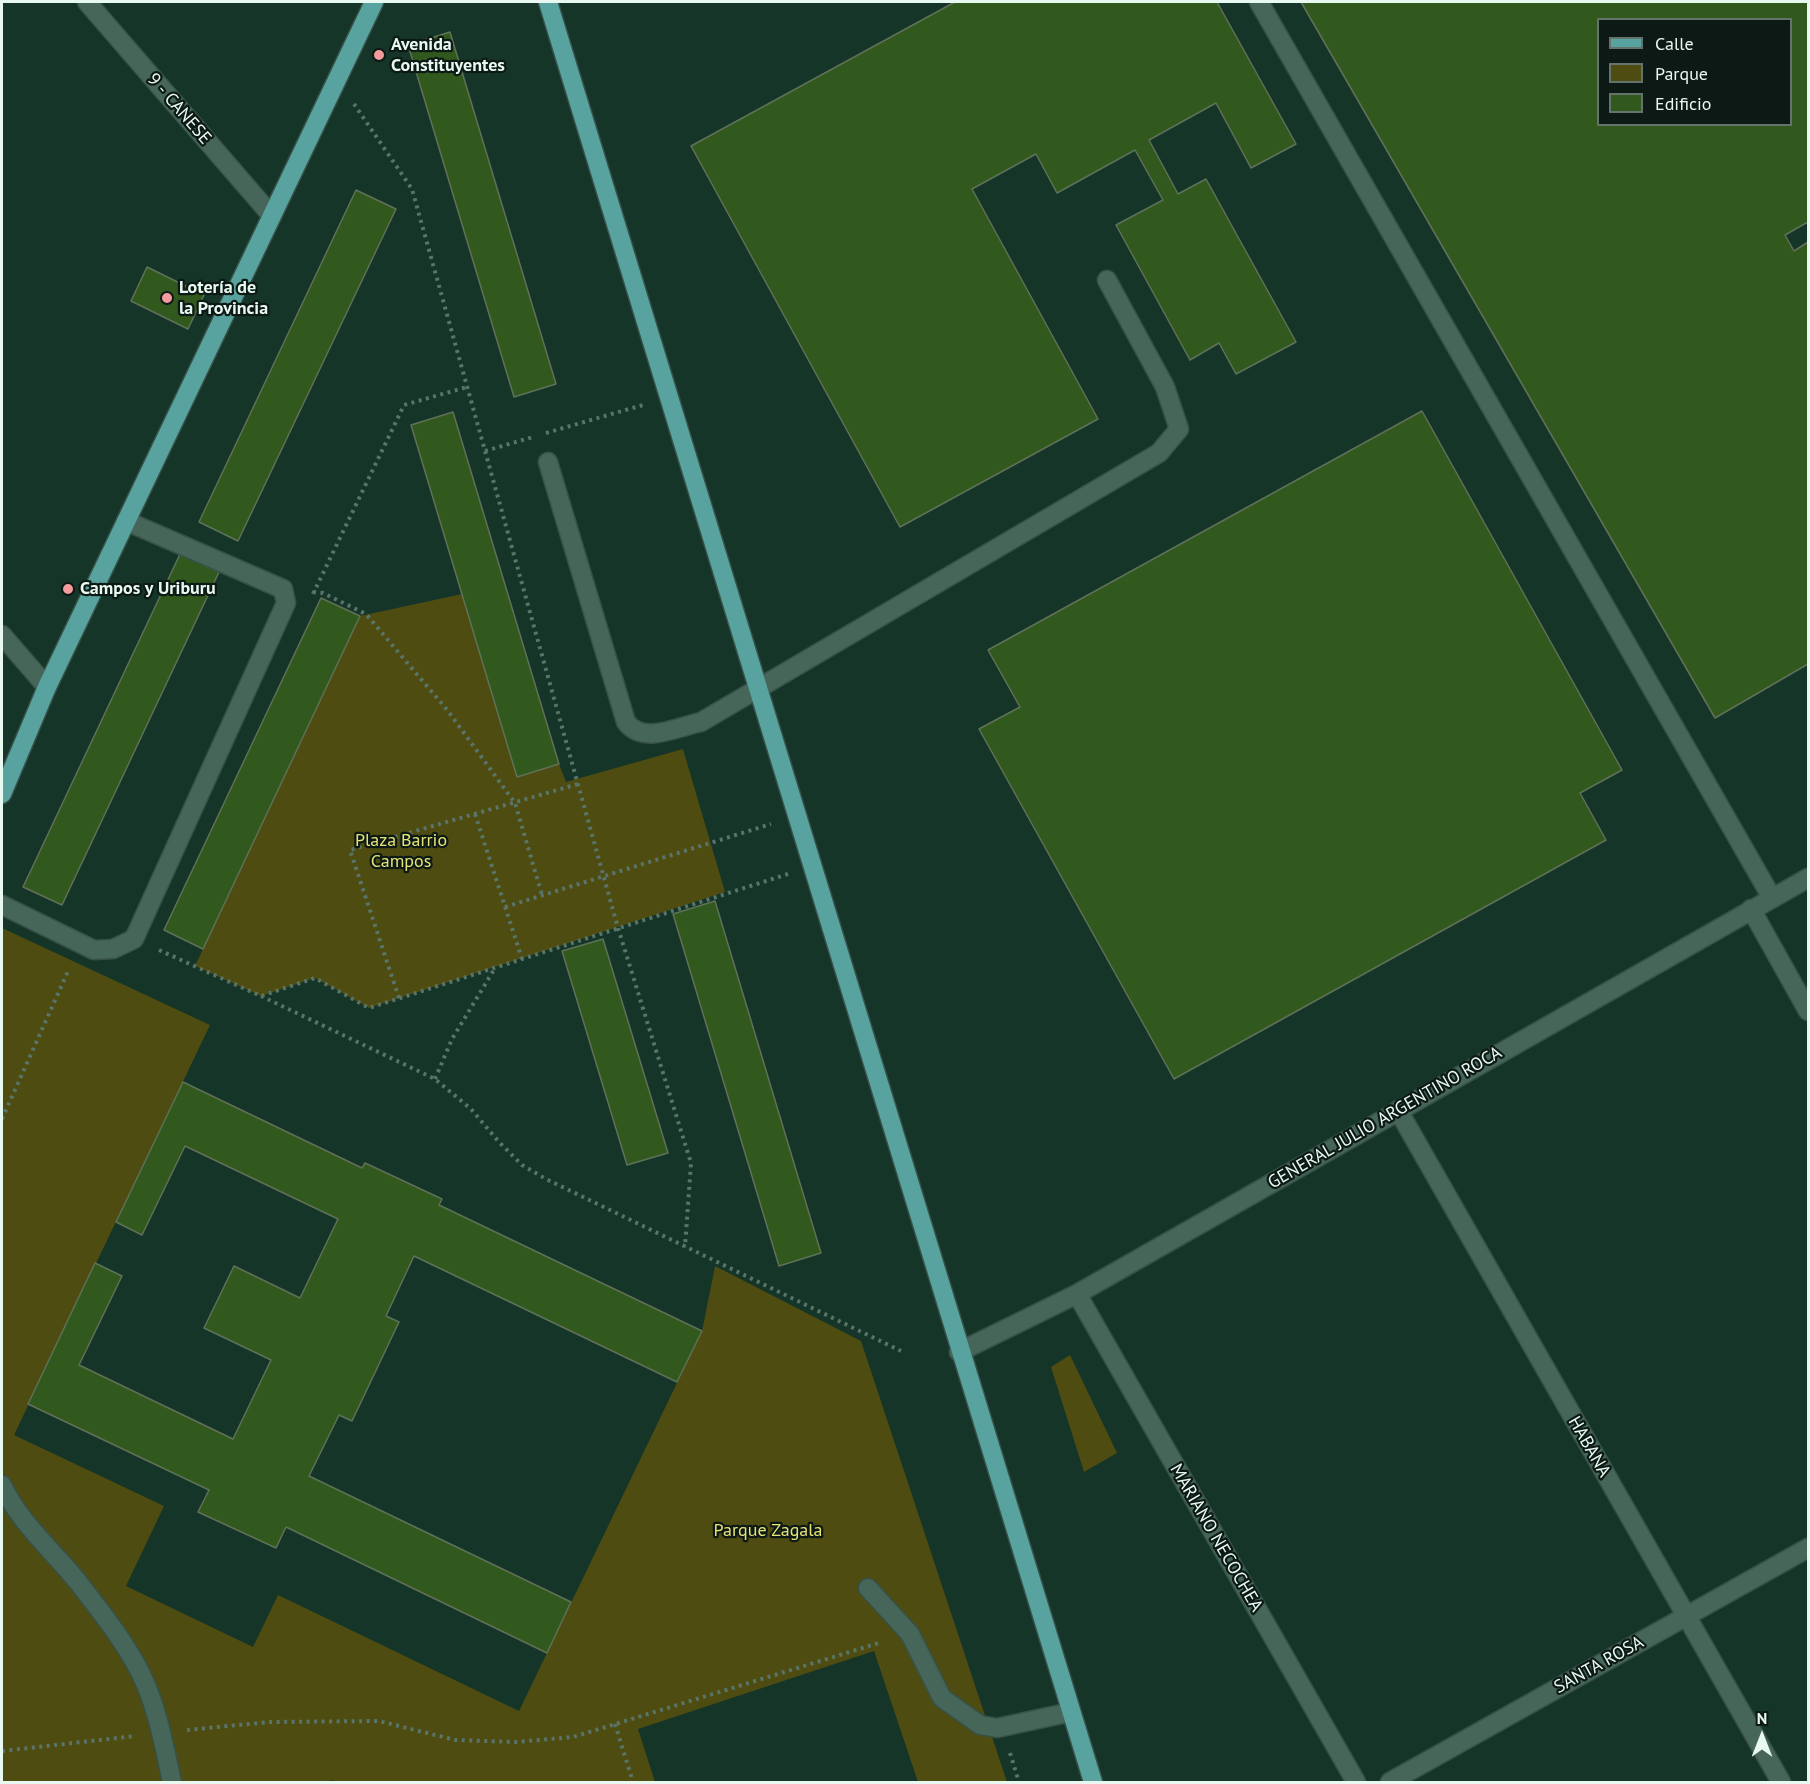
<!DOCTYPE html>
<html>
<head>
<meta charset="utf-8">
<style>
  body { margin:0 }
  #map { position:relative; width:1810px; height:1784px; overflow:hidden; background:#153529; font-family:"PT Sans",sans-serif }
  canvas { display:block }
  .frame { position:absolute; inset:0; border:3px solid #e7f9f1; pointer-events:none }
  .legend { position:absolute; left:1597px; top:18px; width:195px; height:108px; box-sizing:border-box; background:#0c1914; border:2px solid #64736c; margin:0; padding:8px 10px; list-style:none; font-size:18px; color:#e7f9f1 }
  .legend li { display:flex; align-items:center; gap:12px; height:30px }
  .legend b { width:30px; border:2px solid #64736c }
  .north { position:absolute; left:1732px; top:1706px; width:60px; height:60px; -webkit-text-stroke:4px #0c1914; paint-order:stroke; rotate:0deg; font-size:16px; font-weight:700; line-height:24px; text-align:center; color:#e7f9f1 }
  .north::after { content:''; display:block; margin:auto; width:21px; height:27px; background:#e7f9f1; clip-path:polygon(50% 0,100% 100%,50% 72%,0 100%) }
</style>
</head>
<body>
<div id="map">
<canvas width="1810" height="1784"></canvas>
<div class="frame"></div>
<ul class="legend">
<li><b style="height:8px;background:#58a39f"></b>Calle</li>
<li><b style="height:16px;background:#4e4c11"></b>Parque</li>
<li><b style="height:16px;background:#31591d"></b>Edificio</li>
</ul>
<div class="north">N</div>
</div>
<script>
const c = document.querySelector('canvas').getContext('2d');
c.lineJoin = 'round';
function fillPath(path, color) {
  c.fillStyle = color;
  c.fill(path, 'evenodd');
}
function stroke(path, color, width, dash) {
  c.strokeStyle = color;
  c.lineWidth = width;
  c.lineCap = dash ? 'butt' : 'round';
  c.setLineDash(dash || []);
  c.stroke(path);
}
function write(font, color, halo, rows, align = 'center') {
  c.font = font + ' "PT Sans",sans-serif';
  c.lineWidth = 4.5;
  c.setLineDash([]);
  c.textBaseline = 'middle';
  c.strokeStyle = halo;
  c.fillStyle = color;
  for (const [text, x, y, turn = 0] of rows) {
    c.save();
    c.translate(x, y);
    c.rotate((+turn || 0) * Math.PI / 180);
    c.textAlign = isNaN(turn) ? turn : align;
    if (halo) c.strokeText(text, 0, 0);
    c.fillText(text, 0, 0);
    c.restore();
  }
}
const green = new Path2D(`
  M 462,594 L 517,777 L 559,764 L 566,782 L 683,749 L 725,892 L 369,1008 L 315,978 L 261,996 L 195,966 L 360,616 Z
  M 2,928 L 210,1025 L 14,1435 L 164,1506 L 126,1586 L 253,1647 L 278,1595 L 519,1711 L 702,1331 L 715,1266 L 861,1341 L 1007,1782 L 918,1782 L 874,1651 L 638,1729 L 655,1782 L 337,1782 L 331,1780 L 329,1782 L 2,1782 Z
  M 1070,1355 L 1117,1453 L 1084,1472 L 1051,1367 Z`);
const building = new Path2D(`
  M 955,2 L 1217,2 L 1296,144 L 1251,168 L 1216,103 L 1149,140 L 1178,194 L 1206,179 L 1296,342 L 1236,374 L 1219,343 L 1190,360 L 1116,225 L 1163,200 L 1135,150 L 1057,193 L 1036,154 L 972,189 L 1098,419 L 900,527 L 691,146 Z
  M 1301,2 L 1808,2 L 1808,222 L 1785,235 L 1794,251 L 1808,242 L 1808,664 L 1715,718 ZM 1598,20 L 1790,20 L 1790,124 L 1598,124 Z
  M 450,32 L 556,384 L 514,397 L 408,45 Z
  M 356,190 L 396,209 L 238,541 L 199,522 Z
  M 147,267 L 204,295 L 188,329 L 131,301 Z
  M 1422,411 L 1622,770 L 1580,793 L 1606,840 L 1174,1079 L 979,729 L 1020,707 L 988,650 Z
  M 453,412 L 559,764 L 517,777 L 411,425 Z
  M 180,554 L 219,572 L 62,905 L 23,887 Z
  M 321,598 L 360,616 L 203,949 L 164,930 Z
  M 715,901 L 821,1253 L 779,1266 L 673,914 Z
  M 603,939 L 668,1153 L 627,1165 L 562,951 Z
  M 183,1082 L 362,1168 L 365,1163 L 442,1199 L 439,1205 L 702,1331 L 677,1382 L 414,1256 L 386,1316 L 399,1322 L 352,1421 L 339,1415 L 309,1476 L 571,1602 L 547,1653 L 286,1527 L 276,1548 L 198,1512 L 209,1490 L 28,1404 L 95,1263 L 122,1276 L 79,1365 L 233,1439 L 271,1360 L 204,1328 L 234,1266 L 300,1298 L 338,1219 L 185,1146 L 142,1235 L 116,1222 Z`);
const path = new Path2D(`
  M 354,104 L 412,189 L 618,928 L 691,1163 L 685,1247
  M 546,433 L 643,405
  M 485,451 L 533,437
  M 313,592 L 323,593 L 366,614 L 448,711 L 515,803 L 542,895
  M 313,594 L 404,405 L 467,387
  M 475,814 L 522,959
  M 505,907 L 771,824
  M 159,950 L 261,996 L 315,978 L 369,1008 L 788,874
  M 261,996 L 435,1079 L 471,1109 L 499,1142 L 522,1165 L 546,1179 L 901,1351
  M 399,998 L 350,850 L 578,784
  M 435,1079 L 452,1039 L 495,968
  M 2,1119 L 69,969
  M 615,1724 L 633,1782
  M 187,1730 L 269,1722 L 379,1721 L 455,1740 L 516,1742 L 573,1737 L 882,1642
  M 2,1751 L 135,1736
  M 1010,1753 L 1019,1782`);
const minor = new Path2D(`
  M 87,2 L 272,216
  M 1259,2 L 1772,898
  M 548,462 L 626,722 C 643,745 677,727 701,722 L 1159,453 L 1179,429 L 1165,387 L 1107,280
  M 2,635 L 47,687
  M 2,905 L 94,950 L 113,949 L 134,939 L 286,603 L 283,589 L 126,521
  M 1751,909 L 1808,1011
  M 1398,1110 L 1781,1782
  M 1077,1294 L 1356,1782
  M 959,1352 L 1077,1294 L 1808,878
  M 2,1485 C 20,1523 52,1550 78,1582 C 102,1613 131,1649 146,1685 C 159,1716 165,1750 172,1782
  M 868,1588 L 910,1634 L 942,1698 L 980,1725 L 997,1728 L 1071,1712
  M 1390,1782 L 1808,1548`);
const major = new Path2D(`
  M 548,2 L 1093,1782
  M 2,794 L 47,687 L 374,2`);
const markers = [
  [379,55,6,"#f59b9d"],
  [167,298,6,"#f59b9d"],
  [68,589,6,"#f59b9d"]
];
const poiNames = [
  ["Avenida",391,45],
  ["Constituyentes",391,66],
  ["Lotería de",179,288],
  ["la Provincia",179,309],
  ["Campos y Uriburu",80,589]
];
const streetNames = [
  ["9 - CANESE",179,109,49],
  ["GENERAL JULIO ARGENTINO ROCA",1385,1118,-30],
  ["HABANA",1589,1447,60],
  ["MARIANO NECOCHEA",1216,1538,60],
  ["SANTA ROSA",1599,1665,-29]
];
const parkNames = [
  ["Plaza Barrio",401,841],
  ["Campos",401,862],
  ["Parque Zagala",768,1531]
];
fillPath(green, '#4e4c11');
fillPath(building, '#31591d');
stroke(building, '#5f7158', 1.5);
stroke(minor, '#375147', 21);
stroke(major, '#375147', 21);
stroke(path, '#597469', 4, [3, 4.5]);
stroke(minor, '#466659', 18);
stroke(major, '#58a39f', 18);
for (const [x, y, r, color] of markers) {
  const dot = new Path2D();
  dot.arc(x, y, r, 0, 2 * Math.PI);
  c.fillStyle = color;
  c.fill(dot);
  stroke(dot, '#0c1914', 2);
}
write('bold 18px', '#e7f9f1', '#0c1914', poiNames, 'left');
write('18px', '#e7f9f1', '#0c1914', streetNames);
write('18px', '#e6e377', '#0c1914', parkNames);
</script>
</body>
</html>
